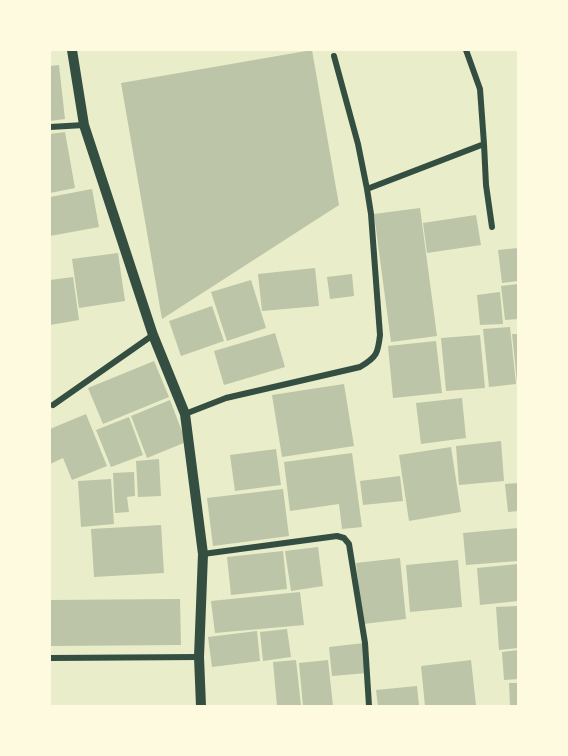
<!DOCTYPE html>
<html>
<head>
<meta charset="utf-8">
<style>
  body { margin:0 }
  #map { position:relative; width:568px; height:756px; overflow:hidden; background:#e9edc9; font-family:"Exo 2",sans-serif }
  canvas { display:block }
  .frame { position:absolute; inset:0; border:51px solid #fefae0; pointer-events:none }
</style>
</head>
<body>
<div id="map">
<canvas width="568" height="756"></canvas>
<div class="frame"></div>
</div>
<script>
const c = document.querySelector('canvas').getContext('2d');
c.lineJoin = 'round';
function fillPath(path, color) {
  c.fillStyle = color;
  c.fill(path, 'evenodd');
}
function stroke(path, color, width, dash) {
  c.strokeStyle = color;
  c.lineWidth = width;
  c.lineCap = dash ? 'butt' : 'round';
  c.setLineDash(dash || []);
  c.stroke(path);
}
const building = new Path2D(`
  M 312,50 L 339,205 L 162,319 L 121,83 Z
  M 59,65 L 65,119 L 50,121 L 50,66 Z
  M 65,132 L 75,188 L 50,193 L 50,134 Z
  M 92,189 L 99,227 L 50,236 L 50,197 Z
  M 420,208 L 437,336 L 391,342 L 374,214 Z
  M 476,215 L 481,245 L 427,253 L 423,223 Z
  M 518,248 L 518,281 L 502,283 L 498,250 Z
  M 118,253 L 125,301 L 79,308 L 72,259 Z
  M 315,268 L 319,306 L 262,311 L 258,274 Z
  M 352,274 L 354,296 L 330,299 L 327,277 Z
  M 73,277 L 79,320 L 50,325 L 50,280 Z
  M 251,280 L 266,328 L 227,341 L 211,292 Z
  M 518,284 L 518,319 L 505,320 L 501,286 Z
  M 500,292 L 503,324 L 480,325 L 477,295 Z
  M 212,306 L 224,341 L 181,356 L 169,321 Z
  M 510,327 L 516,384 L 489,387 L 483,329 Z
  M 275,333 L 285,367 L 224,385 L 214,351 Z
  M 512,334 L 518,334 L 518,382 L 517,382 Z
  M 480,335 L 485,388 L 446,391 L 441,338 Z
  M 436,341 L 442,393 L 393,398 L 388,346 Z
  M 154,361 L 169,397 L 103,424 L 88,388 Z
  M 344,384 L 354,446 L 282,457 L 272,395 Z
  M 462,398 L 466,438 L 421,444 L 416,403 Z
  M 170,400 L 186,442 L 147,458 L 131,416 Z
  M 86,414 L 107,466 L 72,480 L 63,458 L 50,464 L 50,429 Z
  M 129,417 L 143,455 L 111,467 L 96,430 Z
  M 501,441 L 504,481 L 459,485 L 456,446 Z
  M 451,447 L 461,512 L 409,521 L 399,455 Z
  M 276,449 L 281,485 L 235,491 L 230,455 Z
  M 352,453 L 362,527 L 342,529 L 339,504 L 290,511 L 284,462 Z
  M 159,459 L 161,496 L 138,497 L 136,461 Z
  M 134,472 L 135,496 L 127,497 L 129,512 L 115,513 L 113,473 Z
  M 400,476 L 403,501 L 363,505 L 360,481 Z
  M 111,479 L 114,524 L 81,527 L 78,481 Z
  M 518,483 L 518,511 L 508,512 L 505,484 Z
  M 283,489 L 289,536 L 213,546 L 207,498 Z
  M 161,525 L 164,573 L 94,577 L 91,529 Z
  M 518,528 L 518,561 L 466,565 L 463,533 Z
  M 318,547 L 323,586 L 291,591 L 285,551 Z
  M 283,551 L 287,589 L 231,595 L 227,557 Z
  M 400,558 L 406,619 L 363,624 L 356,563 Z
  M 458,560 L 462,607 L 410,612 L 406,565 Z
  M 518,564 L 518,601 L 480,605 L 477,568 Z
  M 300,592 L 304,625 L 215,633 L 211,601 Z
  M 180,599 L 181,645 L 50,646 L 50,600 Z
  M 518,606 L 518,648 L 499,650 L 496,607 Z
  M 287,629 L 291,657 L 263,661 L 260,632 Z
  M 257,631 L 260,661 L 212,667 L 208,637 Z
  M 364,643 L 367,673 L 332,676 L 329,647 Z
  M 518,650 L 518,679 L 504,680 L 502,652 Z
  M 296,660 L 301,706 L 277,706 L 273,662 Z
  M 328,660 L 333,706 L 303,706 L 299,663 Z
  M 471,660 L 476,706 L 425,706 L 421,666 Z
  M 509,683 L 518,683 L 518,706 L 510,706 Z
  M 417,686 L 419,706 L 378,706 L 376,690 Z`);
const minor = new Path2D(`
  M 466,50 L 480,89 L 484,144
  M 50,127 L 84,125
  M 367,189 L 484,144 L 486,185 L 492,227
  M 53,405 L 153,335
  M 185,414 L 226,398 L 360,367 C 377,357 378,353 380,335 L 371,214 L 367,189 L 358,144 L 334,56
  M 203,554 L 337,536 L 344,538 L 349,544 L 365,643 L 369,706
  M 50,658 L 199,657`);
const tertiary = new Path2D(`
  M 72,50 L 84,125 L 153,335 L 185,414 L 203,554 L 199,657 L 201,706`);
fillPath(building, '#bcc5a7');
stroke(minor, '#344e41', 6);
stroke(tertiary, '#344e41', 10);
</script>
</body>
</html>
